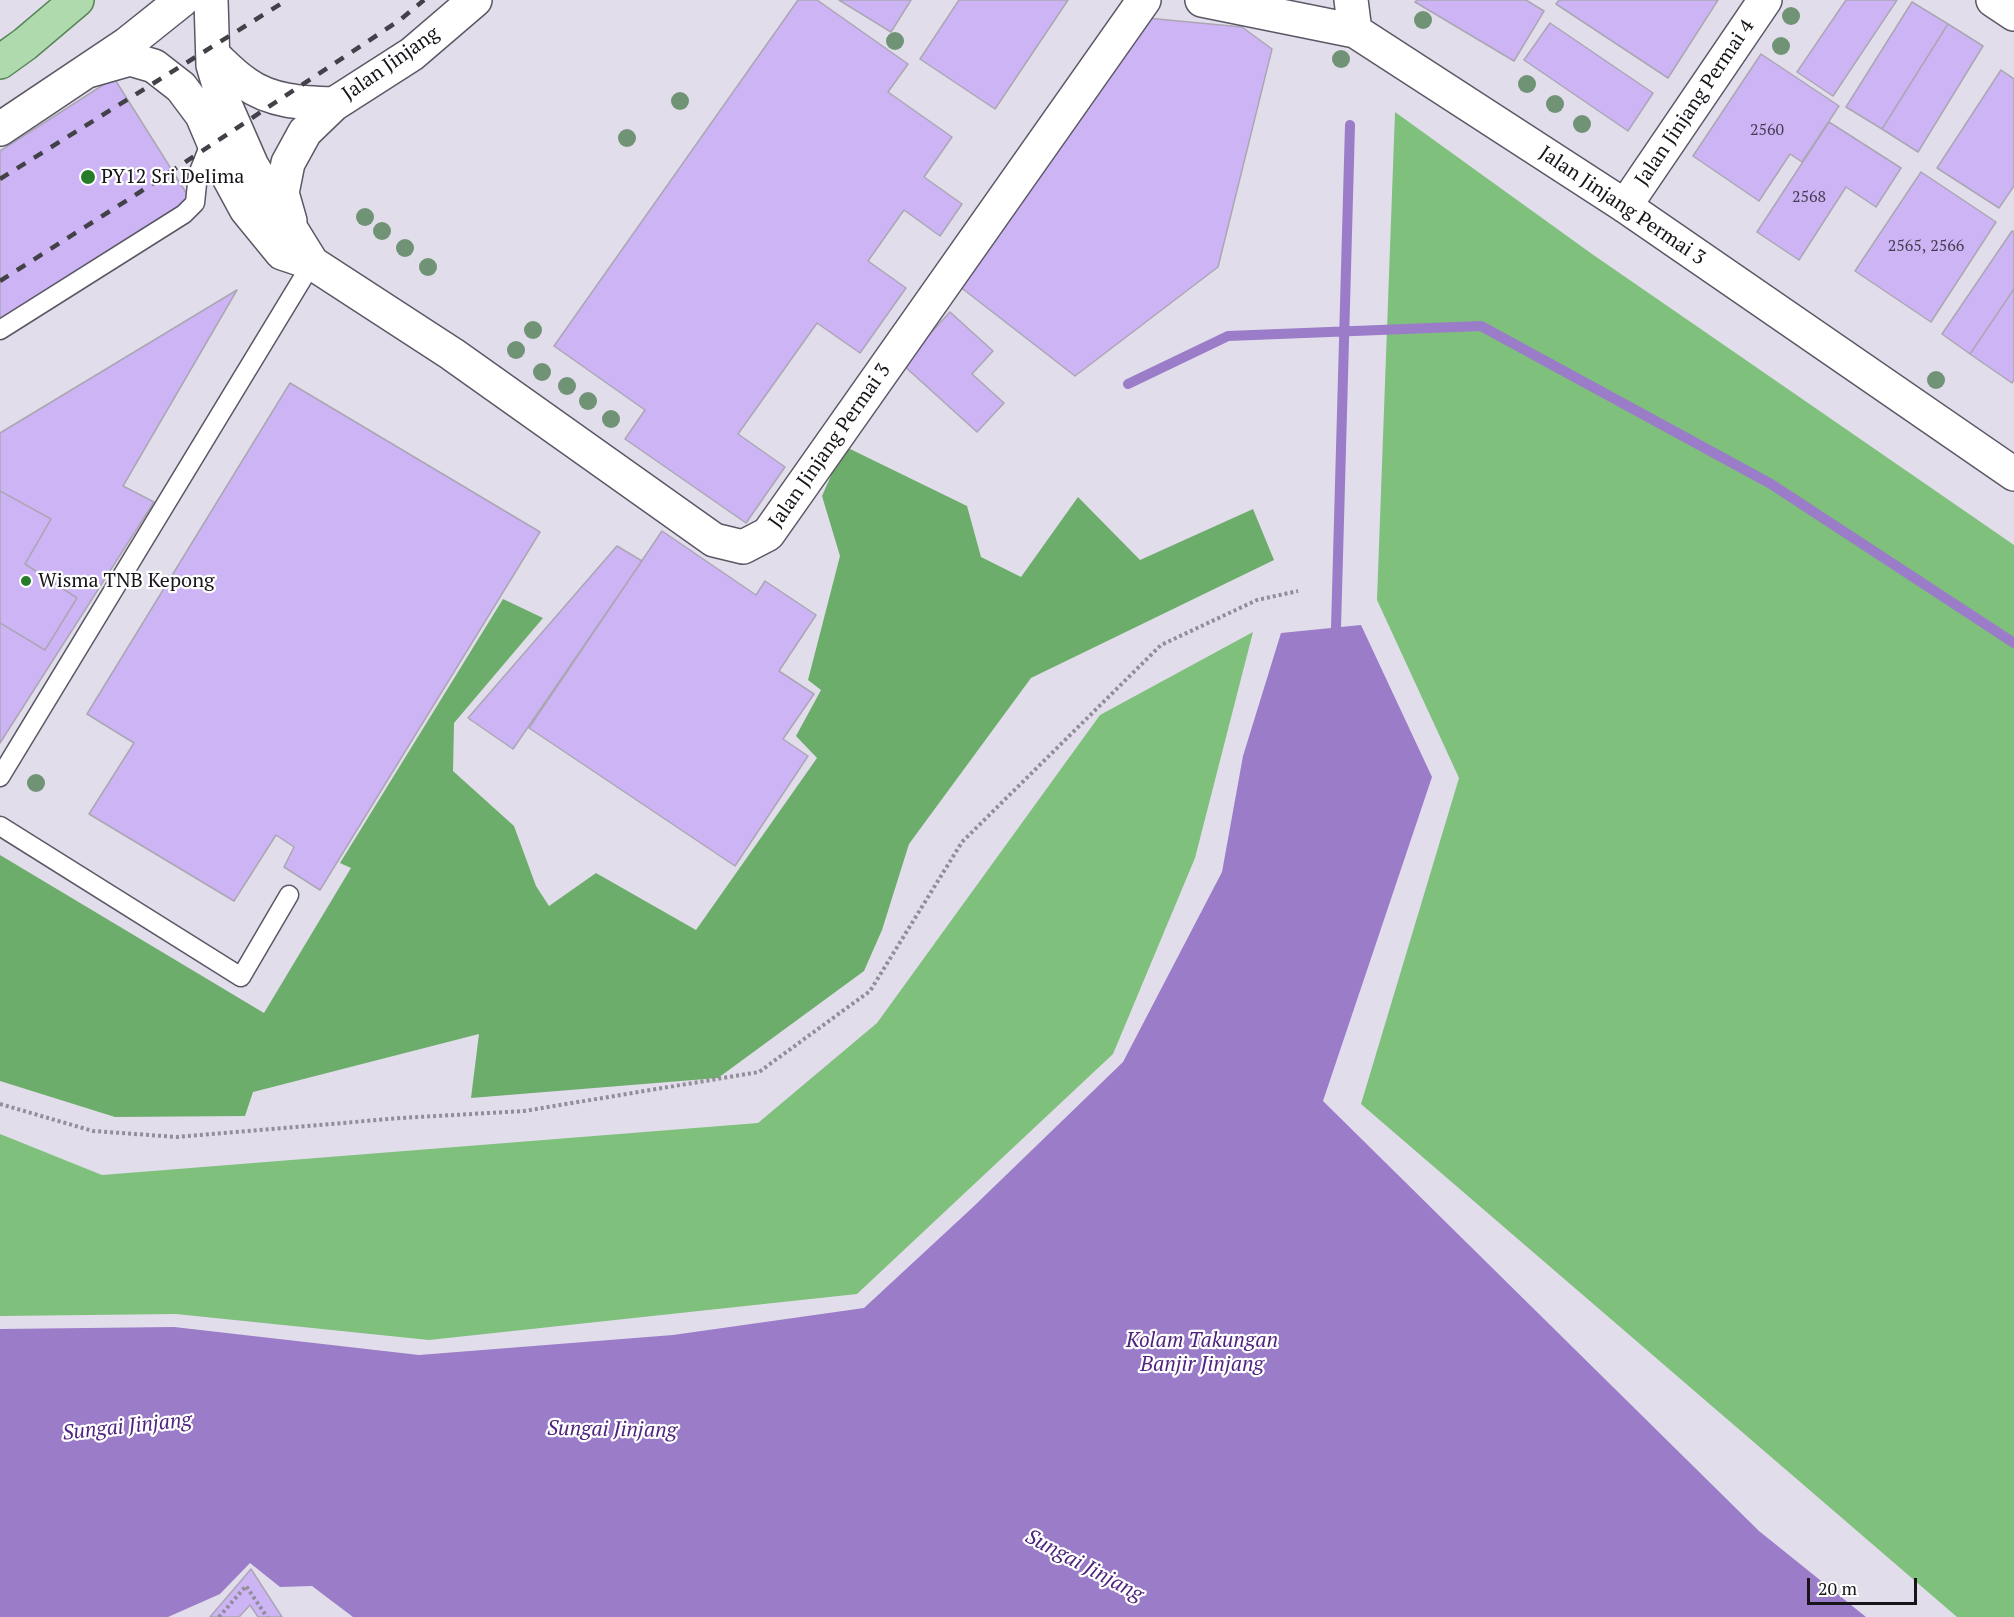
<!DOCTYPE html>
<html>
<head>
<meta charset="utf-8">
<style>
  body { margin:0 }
  #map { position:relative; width:2014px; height:1617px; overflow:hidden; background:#e2ddeb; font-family:"PT Serif",serif }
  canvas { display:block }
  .scale { position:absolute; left:1807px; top:1578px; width:110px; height:27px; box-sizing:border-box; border:3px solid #17151a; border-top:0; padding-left:8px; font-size:18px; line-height:21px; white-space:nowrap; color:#17151a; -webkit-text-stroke:4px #fff; paint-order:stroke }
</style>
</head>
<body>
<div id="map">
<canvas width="2014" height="1617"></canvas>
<div class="scale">20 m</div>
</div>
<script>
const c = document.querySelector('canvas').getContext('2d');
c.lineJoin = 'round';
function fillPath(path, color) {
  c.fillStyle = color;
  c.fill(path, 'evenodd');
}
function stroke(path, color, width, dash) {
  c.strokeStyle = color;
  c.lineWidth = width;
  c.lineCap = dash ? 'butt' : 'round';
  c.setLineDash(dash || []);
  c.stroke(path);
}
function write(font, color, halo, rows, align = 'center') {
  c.font = font + ' "PT Serif",serif';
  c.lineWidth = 4.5;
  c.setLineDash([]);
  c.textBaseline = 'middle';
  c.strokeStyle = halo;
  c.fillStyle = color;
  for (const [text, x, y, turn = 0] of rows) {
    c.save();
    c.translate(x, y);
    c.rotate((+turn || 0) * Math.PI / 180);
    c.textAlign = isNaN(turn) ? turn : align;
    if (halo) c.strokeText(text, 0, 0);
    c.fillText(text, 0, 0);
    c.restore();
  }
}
const green = new Path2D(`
  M 1395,112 L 1592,254 L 2014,545 L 2014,1617 L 1957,1617 L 1361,1104 L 1459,778 L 1377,600 Z
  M 1253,632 L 1195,858 L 1113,1054 L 857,1294 L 429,1340 L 176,1314 L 0,1316 L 0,1134 L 102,1175 L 758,1123 L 877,1023 L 1100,715 Z`);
const forest = new Path2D(`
  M 844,446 L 967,506 L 981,557 L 1021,577 L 1078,497 L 1140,560 L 1253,509 L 1274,560 L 1031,678 L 909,844 L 882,930 L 864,971 L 718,1078 L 471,1098 L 479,1034 L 253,1092 L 245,1116 L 115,1117 L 0,1081 L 0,855 L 264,1013 L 351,868 L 340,863 L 503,599 L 543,618 L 454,723 L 453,771 L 514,826 L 536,886 L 549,906 L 596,873 L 696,930 L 817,758 L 796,736 L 821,690 L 808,680 L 840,556 L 822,496 Z`);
const water = new Path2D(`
  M 1361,625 L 1432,777 L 1323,1101 L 1759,1531 L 1866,1617 L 353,1617 L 312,1586 L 280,1587 L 250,1563 L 220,1594 L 168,1617 L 0,1617 L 0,1329 L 174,1327 L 419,1355 L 673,1335 L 864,1308 L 972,1208 L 1123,1062 L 1222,872 L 1243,756 L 1281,633 Z`);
const stream = new Path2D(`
  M 1128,384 L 1228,336 L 1481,326 L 1771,484 L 2014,643
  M 1336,628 L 1350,125`);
const building = new Path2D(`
  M 798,0 L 817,0 L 908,64 L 888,92 L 952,137 L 924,177 L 962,204 L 940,236 L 904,210 L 868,261 L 906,288 L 860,353 L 817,323 L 738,434 L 785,467 L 746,523 L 625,439 L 645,410 L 554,346 Z
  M 839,0 L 911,0 L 891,32 Z
  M 959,0 L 1068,0 L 995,109 L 920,59 Z
  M 1417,0 L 1526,0 L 1544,11 L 1514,61 L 1415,2 Z
  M 1559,0 L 1718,0 L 1668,78 L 1556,4 Z
  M 1846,0 L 1897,0 L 1833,96 L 1797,72 Z
  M 1912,2 L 1948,24 L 1882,129 L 1846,107 Z
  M 1147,18 L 1242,27 L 1272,49 L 1218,267 L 1075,376 L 959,286 Z
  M 1550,23 L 1653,93 L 1628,131 L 1524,60 Z
  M 1948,24 L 1983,46 L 1918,152 L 1882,129 Z
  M 1761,54 L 1839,106 L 1802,162 L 1790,154 L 1759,201 L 1693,156 Z
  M 2001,70 L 2014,79 L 2014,186 L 1999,208 L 1937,168 Z
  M 114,78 L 192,202 L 0,323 L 0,151 Z
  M 1829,122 L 1901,168 L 1876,207 L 1846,187 L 1799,260 L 1757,232 Z
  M 1921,172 L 1996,222 L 1931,322 L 1855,271 Z
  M 2012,231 L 2014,232 L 2014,289 L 1970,354 L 1942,334 Z
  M 2014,289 L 2014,380 L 2012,383 L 1970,354 Z
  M 237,290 L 123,486 L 154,502 L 0,743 L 0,623 L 45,650 L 77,598 L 25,564 L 51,519 L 0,491 L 0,433 Z
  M 950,312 L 993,351 L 972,374 L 1004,403 L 977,432 L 902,364 Z
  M 290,383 L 540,532 L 320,890 L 284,867 L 294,847 L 276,835 L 234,901 L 89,814 L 134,743 L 87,714 Z
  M 0,491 L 51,519 L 25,564 L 77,598 L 45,650 L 0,623 Z
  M 662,531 L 756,595 L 765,581 L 816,615 L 779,671 L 814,694 L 783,739 L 808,756 L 735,866 L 529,728 Z
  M 617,546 L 642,561 L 513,749 L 468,718 Z
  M 251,1569 L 282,1617 L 258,1617 L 250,1605 L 239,1617 L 210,1617 Z`);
const path = new Path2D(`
  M 0,1104 L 93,1131 L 177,1137 L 401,1118 L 524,1111 L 759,1072 L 870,991 L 962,842 L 1161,645 L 1257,600 L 1298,591
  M 219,1617 L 246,1586 L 267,1617`);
const service = new Path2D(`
  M 0,330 L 184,214 L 195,203 L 198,174 L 212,139
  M 0,777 L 312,263
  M 0,826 L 241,977 L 289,895`);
const minor = new Path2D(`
  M 1202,0 L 1355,31 L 1625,206 L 2014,474
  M 1351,0 L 1355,31
  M 1993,0 L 2014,14
  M 213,55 C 223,64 233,75 245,83 C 271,102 303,103 334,104 L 305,132 L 288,163 L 282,193 L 290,221
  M 88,71 L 130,59 L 154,66 L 181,87 L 202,115 L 227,174 L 246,209 L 282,253 L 312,263 L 252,166 L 224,102 L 213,65 L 211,0
  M 334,104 L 412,54 L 475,0
  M 0,129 L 127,44 L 182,0
  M 1625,206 L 1765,0
  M 312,263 L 452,354 L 714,540 L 743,547 L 768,534 L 1144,0`);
const primary = new Path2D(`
  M 0,62 L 25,44 L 77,0`);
const rail = new Path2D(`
  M 0,179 L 287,0
  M 0,281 L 140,192 L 400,20 L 424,0`);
const trees = [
  [1791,16],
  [1423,20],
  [895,41],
  [1781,46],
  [1341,59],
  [1527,84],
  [680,101],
  [1555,104],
  [1582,124],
  [627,138],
  [365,217],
  [382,231],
  [405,248],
  [428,267],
  [533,330],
  [516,350],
  [542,372],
  [1936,380],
  [567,386],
  [588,401],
  [611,419],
  [36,783]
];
const markers = [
  [88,177,8,"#277c2a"],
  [26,581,6,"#277c2a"]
];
const numberNames = [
  ["2560",1767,130],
  ["2568",1809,197],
  ["2565, 2566",1926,246]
];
const streetNames = [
  ["Jalan Jinjang",391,64,-35],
  ["Jalan Jinjang Permai 4",1695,103,-56],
  ["Jalan Jinjang Permai 3",1622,206,34],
  ["Jalan Jinjang Permai 3",830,446,-55]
];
const poiNames = [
  ["PY12 Sri Delima",101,177],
  ["Wisma TNB Kepong",38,581]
];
const waterNames = [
  ["Kolam Takungan",1202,1341],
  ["Banjir Jinjang",1202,1365],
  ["Sungai Jinjang",127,1427,-6],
  ["Sungai Jinjang",612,1430,1],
  ["Sungai Jinjang",1084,1566,28]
];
fillPath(green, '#7fc07d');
fillPath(forest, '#6dad6b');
fillPath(water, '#9a7cc8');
stroke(stream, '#9a7cc8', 10);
fillPath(building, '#cdb5f5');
stroke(building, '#aba6b4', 1.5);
stroke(service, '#5c5764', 21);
stroke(minor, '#5c5764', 36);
stroke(primary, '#568556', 36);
stroke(path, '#928e98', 4, [3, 3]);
stroke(service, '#fff', 18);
stroke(minor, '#fff', 33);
stroke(primary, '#aedaad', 33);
stroke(rail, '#434148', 4.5, [10, 10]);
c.fillStyle = '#709376';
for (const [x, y] of trees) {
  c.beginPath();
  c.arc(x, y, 9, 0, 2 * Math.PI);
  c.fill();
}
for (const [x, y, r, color] of markers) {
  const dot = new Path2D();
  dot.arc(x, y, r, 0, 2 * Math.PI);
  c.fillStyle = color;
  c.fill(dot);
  stroke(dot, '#fff', 2);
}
write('16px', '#443d51', null, numberNames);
write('20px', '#17151a', '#fff', streetNames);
write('20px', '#17151a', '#fff', poiNames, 'left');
write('italic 21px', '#4f247e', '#fff', waterNames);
</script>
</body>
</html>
